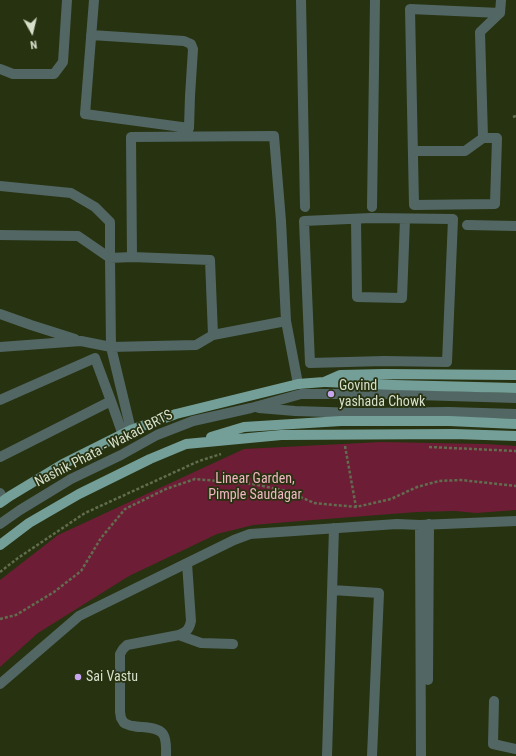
<!DOCTYPE html>
<html>
<head>
<meta charset="utf-8">
<style>
  body { margin:0 }
  #map { position:relative; width:516px; height:756px; overflow:hidden; background:#273210; font-family:"Roboto Condensed",sans-serif }
  canvas { display:block }
  .north { position:absolute; left:12px; top:12px; width:40px; height:40px; -webkit-text-stroke:3px #273210; paint-order:stroke; rotate:172deg; font-size:11px; font-weight:700; line-height:16px; text-align:center; color:#d7dfcb }
  .north::after { content:''; display:block; margin:auto; width:14px; height:18px; background:#d7dfcb; clip-path:polygon(50% 0,100% 100%,50% 72%,0 100%) }
</style>
</head>
<body>
<div id="map">
<canvas width="516" height="756"></canvas>
<div class="north">N</div>
</div>
<script>
const c = document.querySelector('canvas').getContext('2d');
c.lineJoin = 'round';
function fillPath(path, color) {
  c.fillStyle = color;
  c.fill(path, 'evenodd');
}
function stroke(path, color, width, dash) {
  c.strokeStyle = color;
  c.lineWidth = width;
  c.lineCap = dash ? 'butt' : 'round';
  c.setLineDash(dash || []);
  c.stroke(path);
}
function write(font, color, halo, rows, align = 'center') {
  c.font = font + ' "Roboto Condensed",sans-serif';
  c.lineWidth = 3.5;
  c.setLineDash([]);
  c.textBaseline = 'middle';
  c.strokeStyle = halo;
  c.fillStyle = color;
  for (const [text, x, y, turn = 0] of rows) {
    c.save();
    c.translate(x, y);
    c.rotate((+turn || 0) * Math.PI / 180);
    c.textAlign = isNaN(turn) ? turn : align;
    if (halo) c.strokeText(text, 0, 0);
    c.fillText(text, 0, 0);
    c.restore();
  }
}
const green = new Path2D(`
  M 381,442 L 486,444 L 516,446 L 516,510 L 476,513 L 455,511 L 417,512 L 300,521 L 253,525 L 217,534 L 129,576 L 38,633 L 0,667 L 0,580 L 58,535 L 244,449 Z`);
const path = new Path2D(`
  M 513,117 L 516,116
  M 345,446 L 356,507
  M 429,447 L 516,451
  M 0,572 L 18,558 L 85,513 L 199,461 L 221,454
  M 0,619 L 16,615 L 54,592 L 81,571 L 101,538 L 125,509 L 166,489 L 195,479 L 253,484 L 287,491 L 314,503 L 356,507 L 391,499 L 417,487 L 439,481 L 461,480 L 516,486`);
const minor = new Path2D(`
  M 301,0 L 305,207
  M 91,35 L 184,41 L 191,44 L 193,49 L 190,96 L 189,128 L 85,114 L 94,0
  M 0,69 L 13,74 L 54,74 L 63,62 L 67,0
  M 483,138 L 480,32 L 500,13 L 501,0
  M 413,151 L 465,151 L 483,138 L 497,138 L 495,204 L 414,205 L 410,9 L 500,13
  M 0,186 L 71,193 L 95,207 L 110,222 L 110,258 L 111,347 L 131,430
  M 372,207 L 375,0
  M 371,218 L 453,219 L 447,362 L 384,361 L 310,363 L 304,221 Z
  M 356,219 L 357,297 L 402,298 L 405,219
  M 467,225 L 516,226
  M 0,235 L 78,236 L 110,258 L 132,257 L 210,260 L 213,335
  M 132,257 L 131,137 L 274,136 L 281,221 L 286,321 L 298,384
  M 0,314 L 31,325 L 75,339
  M 0,347 L 81,341 L 111,347 L 196,345 L 213,335 L 286,321
  M 0,400 L 95,358 L 111,401
  M 259,408 L 295,411 L 358,413 L 449,412 L 516,414
  M 0,457 L 111,401 L 123,435
  M 0,493 L 4,500
  M 0,524 L 20,510 L 71,479 L 121,455 L 157,435 L 193,421 L 251,408 L 301,394 L 384,394 L 516,398
  M 420,525 L 421,756
  M 332,590 L 379,593 L 372,756
  M 179,635 L 201,643 L 233,644
  M 428,680 L 429,524
  M 0,684 L 79,616 L 234,540 L 250,534 L 397,524 L 420,525 L 516,521
  M 494,701 L 493,744 L 516,749
  M 166,756 C 166,749 167,740 163,734 C 157,726 142,728 133,726 C 130,726 127,724 124,723 L 121,718 L 120,712 L 120,654 L 123,649 L 127,645 L 179,635 C 187,631 189,630 191,621 L 187,563
  M 327,756 L 334,528`);
const major = new Path2D(`
  M 326,382 L 394,385 L 516,388
  M 211,437 L 244,427 L 341,421 L 449,421 L 516,424
  M 0,503 L 10,496 L 63,464 L 131,430 L 176,414 L 298,384 L 324,382 L 340,375 L 384,374 L 516,375
  M 0,545 L 29,523 L 79,494 L 150,459 L 186,444 L 281,435 L 454,434 L 516,436`);
const markers = [
  [331,394,4,"#c7a6ef"],
  [78,677,4,"#c7a6ef"]
];
const poiNames = [
  ["Govind",339,386],
  ["yashada Chowk",339,402],
  ["Sai Vastu",86,677]
];
const streetNames = [
  ["Nashik Phata - Wakad BRTS",104,449,-27]
];
const parkNames = [
  ["Linear Garden,",255,479],
  ["Pimple Saudagar",255,495]
];
fillPath(green, '#6e1d37');
stroke(path, '#626c4e', 2.5, [3, 2]);
stroke(minor, '#526764', 10);
stroke(major, '#749f99', 10);
for (const [x, y, r, color] of markers) {
  const dot = new Path2D();
  dot.arc(x, y, r, 0, 2 * Math.PI);
  c.fillStyle = color;
  c.fill(dot);
  stroke(dot, '#273210', 1.5);
}
write('14px', '#d7dfcb', '#273210', poiNames, 'left');
write('14px', '#d7dfcb', '#273210', streetNames);
write('14px', '#f0b6c2', '#273210', parkNames);
</script>
</body>
</html>
